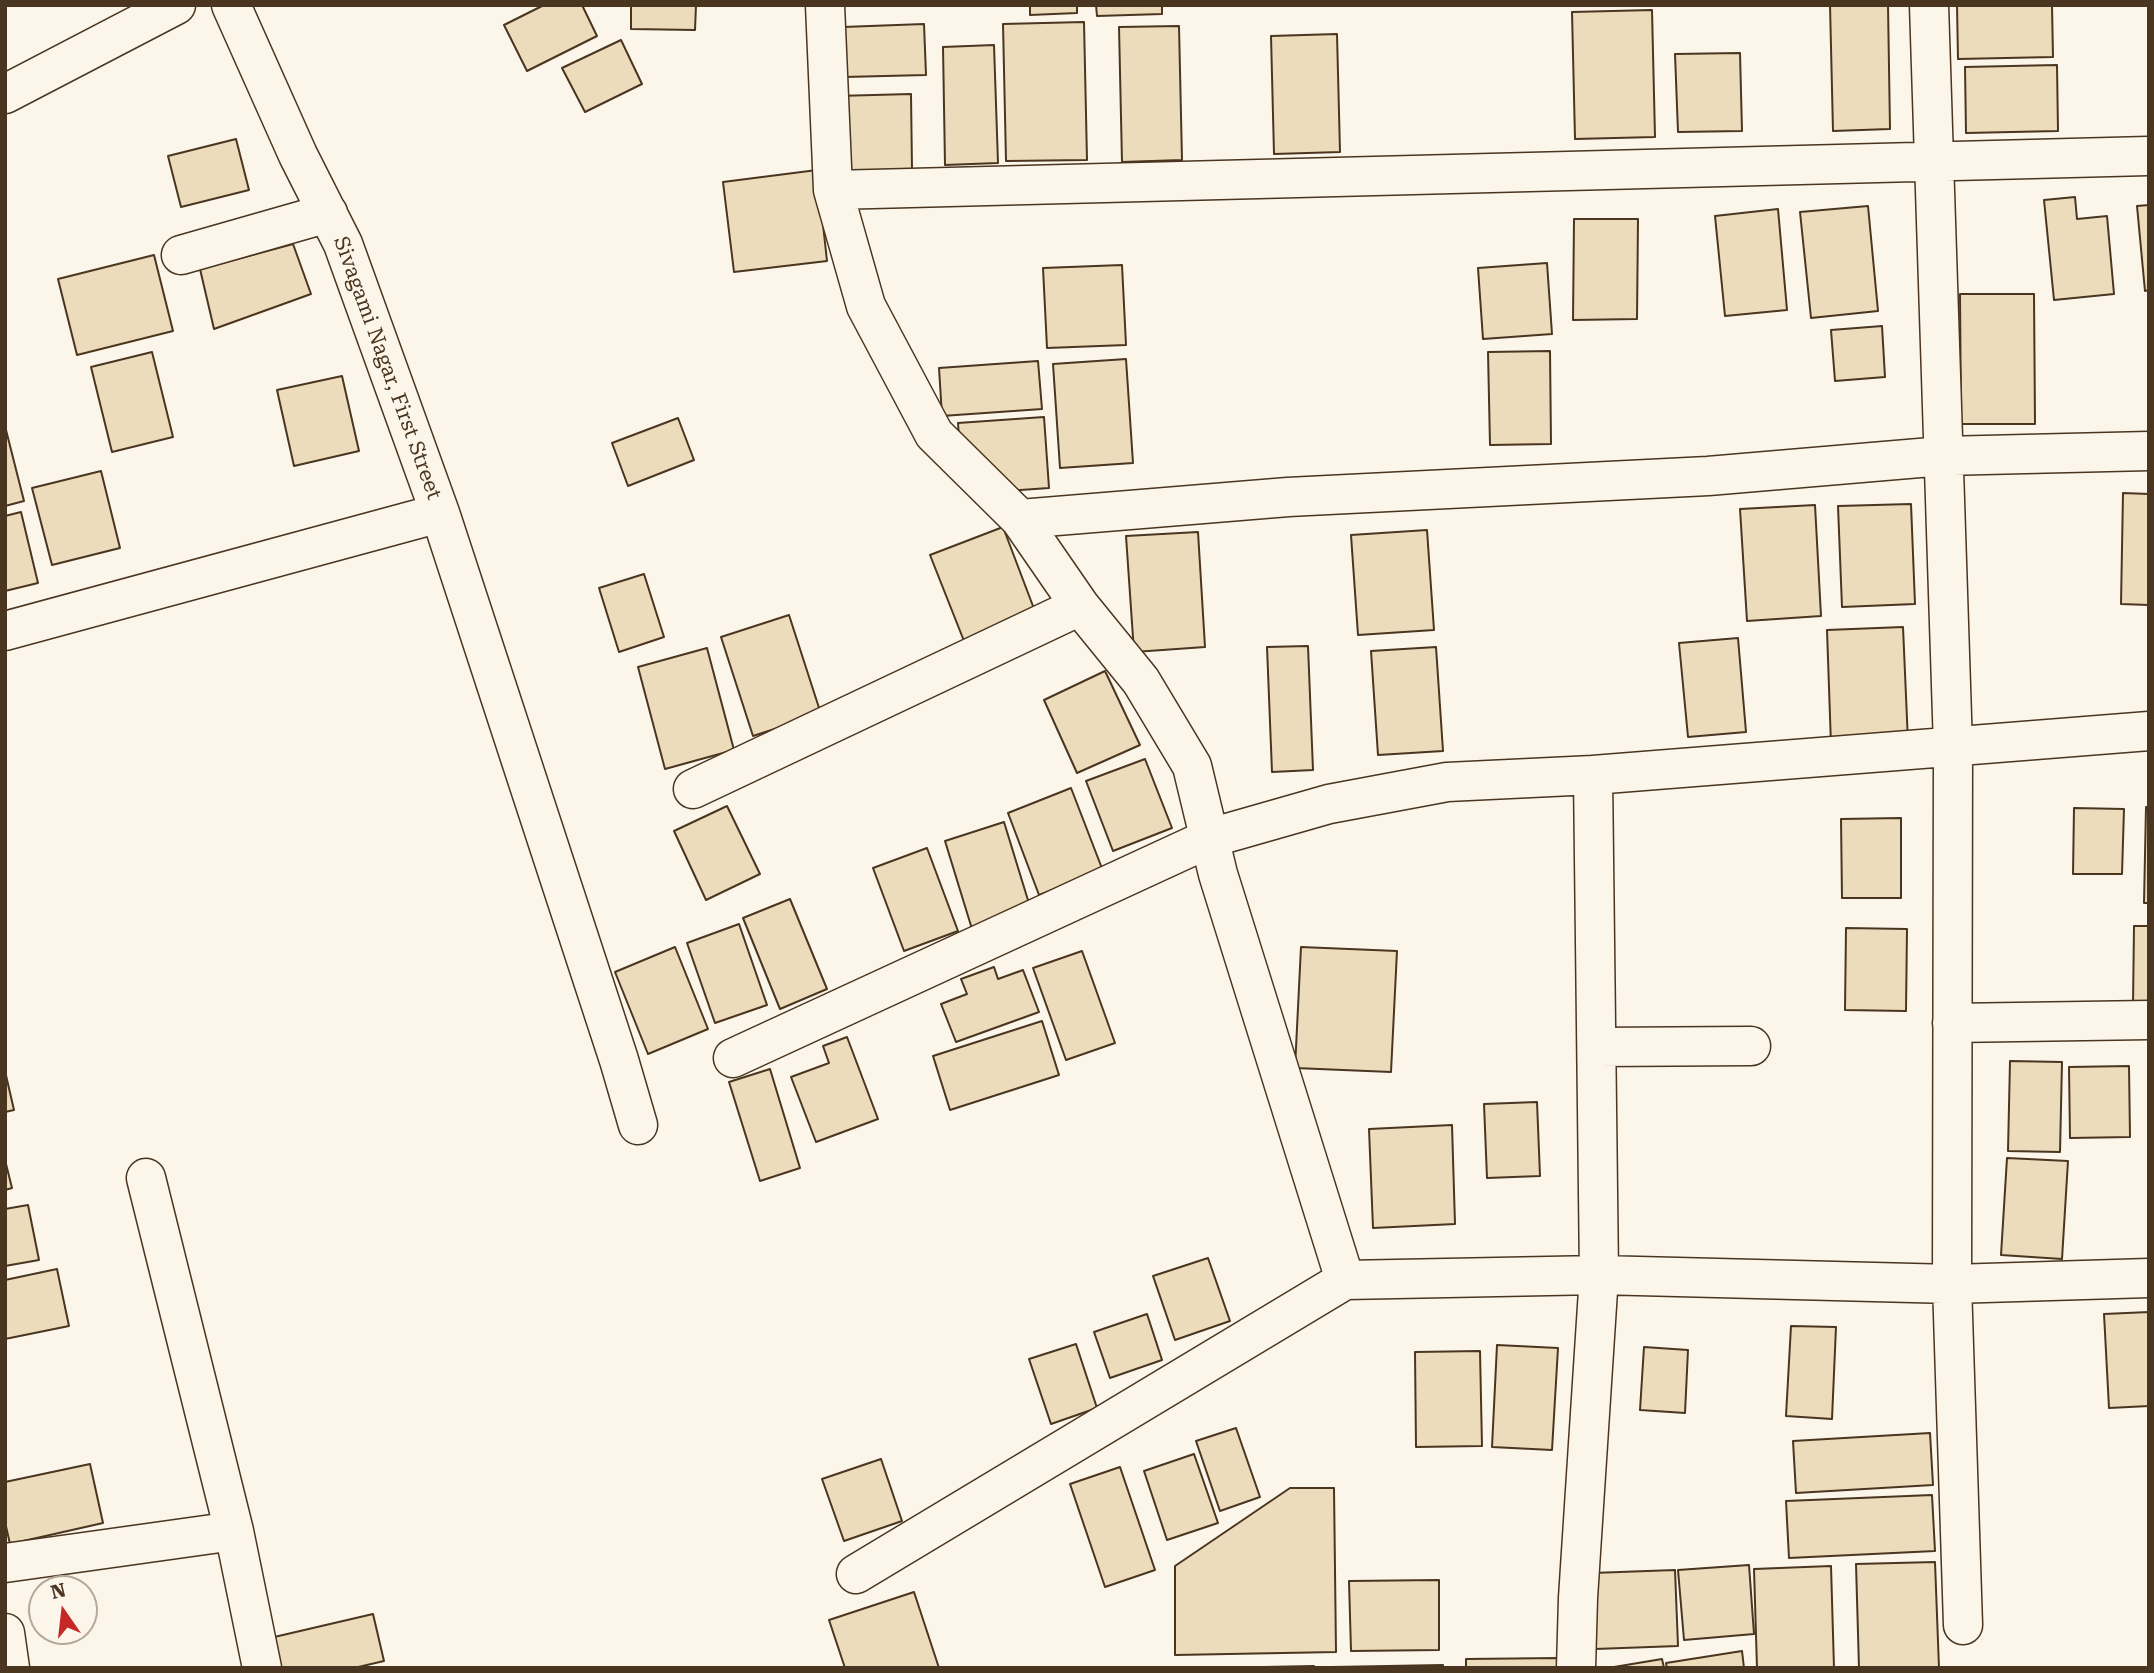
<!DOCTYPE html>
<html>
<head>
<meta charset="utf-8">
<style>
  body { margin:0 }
  #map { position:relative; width:2154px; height:1673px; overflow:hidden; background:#fbf6e9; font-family:"Roboto Serif",serif }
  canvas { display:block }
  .frame { position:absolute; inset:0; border:7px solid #4a3520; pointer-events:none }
  .north { position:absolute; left:28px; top:1575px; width:70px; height:70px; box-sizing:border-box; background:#fbf6e9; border:2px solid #b4a999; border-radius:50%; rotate:346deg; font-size:19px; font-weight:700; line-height:28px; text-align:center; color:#4a3520 }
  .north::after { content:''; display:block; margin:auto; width:24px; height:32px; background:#c62828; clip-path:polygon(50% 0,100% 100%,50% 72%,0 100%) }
</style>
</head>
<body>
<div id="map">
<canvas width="2154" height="1673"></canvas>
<div class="frame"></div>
<div class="north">N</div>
</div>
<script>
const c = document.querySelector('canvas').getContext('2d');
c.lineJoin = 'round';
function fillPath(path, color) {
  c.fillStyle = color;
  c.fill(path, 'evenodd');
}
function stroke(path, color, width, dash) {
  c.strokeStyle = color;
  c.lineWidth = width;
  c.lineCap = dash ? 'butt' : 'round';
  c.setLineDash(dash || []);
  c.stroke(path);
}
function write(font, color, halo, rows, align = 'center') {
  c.font = font + ' "Roboto Serif",serif';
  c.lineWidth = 5;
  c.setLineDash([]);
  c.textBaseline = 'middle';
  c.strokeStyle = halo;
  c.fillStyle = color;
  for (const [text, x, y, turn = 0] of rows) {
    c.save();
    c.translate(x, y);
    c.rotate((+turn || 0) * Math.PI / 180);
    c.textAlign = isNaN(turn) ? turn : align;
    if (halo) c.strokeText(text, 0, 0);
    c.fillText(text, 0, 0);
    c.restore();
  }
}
const building = new Path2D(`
  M 544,5 L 582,5 L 597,36 L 527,71 L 504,25 Z
  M 631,5 L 696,5 L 695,30 L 631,29 Z
  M 1030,5 L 1077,5 L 1077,13 L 1030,15 Z
  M 1096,5 L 1162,5 L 1162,14 L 1097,16 Z
  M 1830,5 L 1888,5 L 1890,129 L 1833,131 Z
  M 1957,5 L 2052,5 L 2053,57 L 1958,59 Z
  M 1652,10 L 1655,137 L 1575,139 L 1572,12 Z
  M 1084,22 L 1087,160 L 1006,161 L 1003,24 Z
  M 924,24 L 926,75 L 844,77 L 843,27 Z
  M 1179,26 L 1182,160 L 1122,162 L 1119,27 Z
  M 1337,34 L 1340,152 L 1274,154 L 1271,36 Z
  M 621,40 L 642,84 L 585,112 L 562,68 Z
  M 994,45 L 998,163 L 945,165 L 943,47 Z
  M 1740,53 L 1742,131 L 1678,132 L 1675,54 Z
  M 2057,65 L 2058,131 L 1966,133 L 1965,67 Z
  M 911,94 L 912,169 L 838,172 L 836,96 Z
  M 236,139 L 249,190 L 181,207 L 168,156 Z
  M 817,170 L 827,261 L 734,272 L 723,182 Z
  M 2075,197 L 2077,219 L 2107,216 L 2114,294 L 2054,300 L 2044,200 Z
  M 2149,205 L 2149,290 L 2145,291 L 2137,206 Z
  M 1868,206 L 1878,311 L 1811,318 L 1800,212 Z
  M 1778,209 L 1787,310 L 1725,316 L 1715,216 Z
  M 1574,219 L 1638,219 L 1637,319 L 1573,320 Z
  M 293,244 L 311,294 L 214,329 L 200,269 Z
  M 154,255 L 173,331 L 77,355 L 58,279 Z
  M 1547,263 L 1552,334 L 1483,339 L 1478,268 Z
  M 1122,265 L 1126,345 L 1047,348 L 1043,268 Z
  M 1960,294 L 2034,294 L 2035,424 L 1961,424 Z
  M 1882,326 L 1885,377 L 1835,381 L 1831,330 Z
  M 1550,351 L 1551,444 L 1490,445 L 1488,352 Z
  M 152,352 L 173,437 L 112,452 L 91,367 Z
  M 1126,359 L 1133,463 L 1060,468 L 1053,364 Z
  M 1038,361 L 1042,409 L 942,416 L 939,368 Z
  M 342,376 L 359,451 L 294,466 L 277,390 Z
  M 1044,417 L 1049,488 L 1006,491 L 959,437 L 958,423 Z
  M 678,418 L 694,460 L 628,486 L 612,443 Z
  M 5,426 L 24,501 L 5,506 Z
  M 101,471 L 120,548 L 52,565 L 32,488 Z
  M 2123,493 L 2149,494 L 2149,605 L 2121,604 Z
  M 1911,504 L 1915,604 L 1842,607 L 1838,506 Z
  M 1815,505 L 1821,616 L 1747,621 L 1740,509 Z
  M 21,512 L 38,583 L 5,591 L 5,516 Z
  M 1003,527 L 1036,614 L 964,641 L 930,555 Z
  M 1427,530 L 1434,630 L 1358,635 L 1351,535 Z
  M 1198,532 L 1205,647 L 1134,652 L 1126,536 Z
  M 644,574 L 664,637 L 619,652 L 599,588 Z
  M 789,615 L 821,714 L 753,736 L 721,637 Z
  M 1903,627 L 1908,742 L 1831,745 L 1827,630 Z
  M 1738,638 L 1746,732 L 1688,737 L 1679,643 Z
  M 1308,646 L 1313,770 L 1272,772 L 1267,647 Z
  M 1436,647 L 1443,751 L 1378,755 L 1371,651 Z
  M 707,648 L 734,750 L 665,769 L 638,667 Z
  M 1105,671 L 1140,745 L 1077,773 L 1044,700 Z
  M 1145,759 L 1172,828 L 1113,851 L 1086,781 Z
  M 1071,788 L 1103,871 L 1039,895 L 1008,813 Z
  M 727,806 L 760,874 L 706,900 L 674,831 Z
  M 2146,807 L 2149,807 L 2149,903 L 2144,903 Z
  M 2074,808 L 2124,809 L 2122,874 L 2073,874 Z
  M 1901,818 L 1901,898 L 1842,898 L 1841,819 Z
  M 1004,822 L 1031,910 L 972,929 L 945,841 Z
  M 927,848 L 958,931 L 904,951 L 873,868 Z
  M 790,899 L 827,989 L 780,1009 L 743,918 Z
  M 739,924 L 767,1005 L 715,1023 L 687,943 Z
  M 2134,926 L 2149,926 L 2149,1005 L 2133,1005 Z
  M 1846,928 L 1907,929 L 1906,1011 L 1845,1010 Z
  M 675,947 L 708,1029 L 648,1054 L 615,972 Z
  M 1301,947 L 1397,951 L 1391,1072 L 1295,1068 Z
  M 1082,951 L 1115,1043 L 1066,1060 L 1033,968 Z
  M 994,967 L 998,979 L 1023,970 L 1039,1012 L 956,1042 L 941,1004 L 967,994 L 961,979 Z
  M 1042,1021 L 1059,1075 L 950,1110 L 933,1056 Z
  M 847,1037 L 878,1119 L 816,1142 L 791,1077 L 829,1063 L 823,1046 Z
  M 2010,1061 L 2062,1062 L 2060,1152 L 2008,1151 Z
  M 2129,1066 L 2130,1137 L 2070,1138 L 2069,1067 Z
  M 770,1069 L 800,1168 L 760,1181 L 729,1082 Z
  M 5,1071 L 14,1110 L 5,1112 Z
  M 1537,1102 L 1540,1176 L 1487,1178 L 1484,1104 Z
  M 1452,1125 L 1455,1224 L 1373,1228 L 1369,1129 Z
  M 2007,1158 L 2068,1161 L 2062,1259 L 2001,1255 Z
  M 5,1160 L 12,1188 L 5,1190 Z
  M 28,1205 L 39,1260 L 5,1266 L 5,1209 Z
  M 1208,1258 L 1230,1321 L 1175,1340 L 1153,1276 Z
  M 57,1269 L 69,1326 L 5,1339 L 5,1280 Z
  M 2149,1312 L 2149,1406 L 2109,1408 L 2104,1314 Z
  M 1147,1314 L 1162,1360 L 1110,1378 L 1094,1332 Z
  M 1791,1326 L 1836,1327 L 1832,1419 L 1786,1416 Z
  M 1076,1344 L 1097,1408 L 1051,1424 L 1029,1359 Z
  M 1497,1345 L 1558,1348 L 1552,1450 L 1492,1447 Z
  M 1644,1347 L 1688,1350 L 1685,1413 L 1640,1410 Z
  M 1480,1351 L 1482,1446 L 1416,1447 L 1415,1352 Z
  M 1236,1428 L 1260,1497 L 1220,1511 L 1196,1441 Z
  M 1930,1433 L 1933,1485 L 1796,1493 L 1793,1441 Z
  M 1194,1454 L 1218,1523 L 1167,1540 L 1144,1471 Z
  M 881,1459 L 902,1521 L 844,1541 L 822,1479 Z
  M 90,1464 L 103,1523 L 10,1544 L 5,1522 L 5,1482 Z
  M 1120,1467 L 1155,1570 L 1105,1587 L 1070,1484 Z
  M 1290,1488 L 1334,1488 L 1336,1652 L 1175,1655 L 1175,1566 Z
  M 1932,1495 L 1935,1551 L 1789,1558 L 1786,1501 Z
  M 1935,1562 L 1939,1668 L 1859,1668 L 1856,1564 Z
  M 1749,1565 L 1754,1634 L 1684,1640 L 1678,1570 Z
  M 1831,1566 L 1834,1668 L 1757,1668 L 1754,1569 Z
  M 1675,1570 L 1678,1646 L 1595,1649 L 1592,1573 Z
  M 1439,1580 L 1439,1650 L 1351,1651 L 1349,1581 Z
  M 914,1592 L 939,1668 L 845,1668 L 829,1620 Z
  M 373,1614 L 384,1661 L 354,1668 L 277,1668 L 270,1638 Z
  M 1742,1651 L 1744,1668 L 1667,1668 L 1666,1663 Z
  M 1560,1658 L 1561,1668 L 1466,1668 L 1466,1659 Z
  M 1662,1659 L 1664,1668 L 1614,1668 L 1614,1667 Z
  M 1443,1665 L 1443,1668 L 1332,1668 L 1332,1667 Z
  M 1314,1666 L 1314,1668 L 1213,1668 Z`);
const minor = new Path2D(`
  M 825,5 L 833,190 L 866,306 L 934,434 L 1020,519 L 1080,606 L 1141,681 L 1192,766 L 1218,874 L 1345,1280 L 1599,1275 L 1593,775 L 2149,731
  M 5,94 L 176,5
  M 833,190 L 2148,156
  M 181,255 L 328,213
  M 440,513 L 619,1060 L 638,1125
  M 1020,519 L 1288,497 L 1708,476 L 1943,456 L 2149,451
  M 5,631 L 440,513 L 343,244 L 298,155 L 231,5
  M 693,789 L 1080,606
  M 1952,1023 L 2149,1020
  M 1597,1047 L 1751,1046
  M 733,1058 L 1210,838 L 1329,804 L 1447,782 L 1593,775
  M 146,1178 L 234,1531 L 262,1668
  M 5,1563 L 234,1531
  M 856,1574 L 1345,1280
  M 1963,1625 L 1952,1284 L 2149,1278
  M 5,1633 L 10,1668
  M 1576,1668 L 1578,1598 L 1599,1275 L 1952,1284 L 1953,747 L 1929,5`);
const streetNames = [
  ["Sivagami Nagar, First Street",387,368,70]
];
fillPath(building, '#ecdcbc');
stroke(building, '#4a3520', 2);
stroke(minor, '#4a3520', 41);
stroke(minor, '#fbf6e9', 38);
write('21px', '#4a3520', '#fbf6e9', streetNames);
</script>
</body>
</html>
